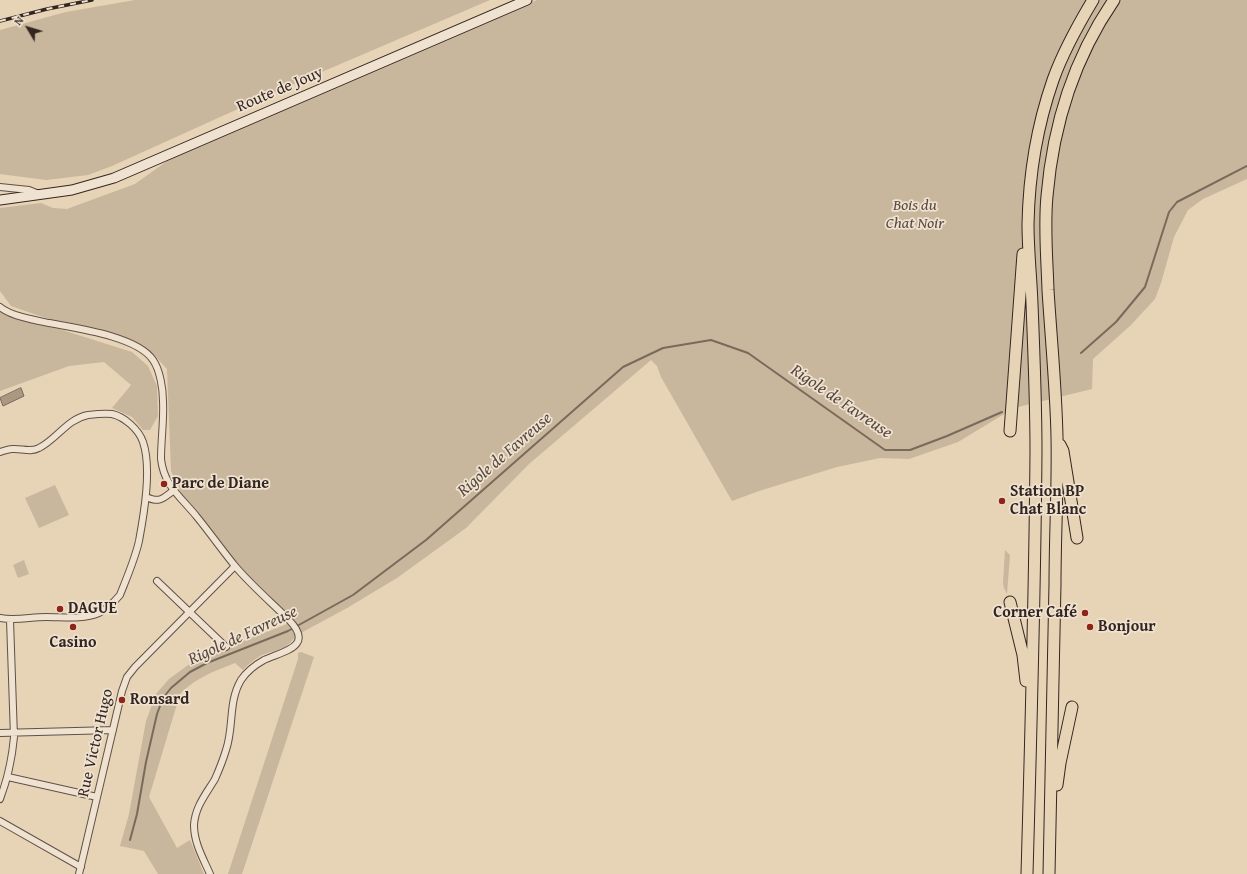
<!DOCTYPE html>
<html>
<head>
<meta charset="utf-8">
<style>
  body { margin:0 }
  #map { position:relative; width:1247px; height:874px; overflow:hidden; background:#e7d3b6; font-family:"Gentium Book Plus",serif }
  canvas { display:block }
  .north { position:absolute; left:8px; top:8px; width:40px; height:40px; -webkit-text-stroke:3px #efe2d0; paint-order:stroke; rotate:308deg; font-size:11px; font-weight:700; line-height:16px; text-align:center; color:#332621 }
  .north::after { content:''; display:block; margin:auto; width:14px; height:18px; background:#332621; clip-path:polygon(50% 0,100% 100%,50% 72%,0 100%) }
</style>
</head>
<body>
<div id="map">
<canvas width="1247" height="874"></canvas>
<div class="north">N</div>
</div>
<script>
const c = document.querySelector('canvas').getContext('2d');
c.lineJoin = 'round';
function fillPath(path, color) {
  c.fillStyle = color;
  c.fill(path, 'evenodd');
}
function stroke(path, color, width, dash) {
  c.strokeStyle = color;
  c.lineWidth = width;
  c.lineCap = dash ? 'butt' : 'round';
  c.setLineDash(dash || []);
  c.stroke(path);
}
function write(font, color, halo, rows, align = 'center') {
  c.font = font + ' "Gentium Book Plus",serif';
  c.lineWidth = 3.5;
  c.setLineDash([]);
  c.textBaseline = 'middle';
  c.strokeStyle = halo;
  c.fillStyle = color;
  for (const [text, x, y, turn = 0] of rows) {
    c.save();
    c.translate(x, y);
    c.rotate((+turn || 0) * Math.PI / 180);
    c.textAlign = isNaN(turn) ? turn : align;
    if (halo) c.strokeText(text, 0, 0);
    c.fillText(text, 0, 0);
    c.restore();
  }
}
const green = new Path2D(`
  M 135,0 L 490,0 L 282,89 L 112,166 L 88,175 L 46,180 L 0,174 L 0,30 L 66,12 Z
  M 537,0 L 1247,0 L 1247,179 L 1203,199 L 1188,210 L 1174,237 L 1161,283 L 1155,299 L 1131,325 L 1093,359 L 1092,389 L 1014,408 L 958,442 L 909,459 L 880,458 L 837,467 L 759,491 L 732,501 L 661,377 L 657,366 L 651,360 L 529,464 L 466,528 L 397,578 L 347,608 L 299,634 L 243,575 L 186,503 L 171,471 L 167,369 L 155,356 L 11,306 L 0,291 L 0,208 L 41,203 L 53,208 L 67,209 L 135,184 L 177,154 Z
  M 0,312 L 56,328 L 132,352 L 148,366 L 157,386 L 158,416 L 150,430 L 143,430 L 132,417 L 112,408 L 131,385 L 104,362 L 69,366 L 0,391 Z
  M 55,485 L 69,515 L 39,528 L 25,498 Z
  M 1005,550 L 1010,555 L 1007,594 L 1004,588 L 1003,583 Z
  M 24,560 L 29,574 L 18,578 L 13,565 Z
  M 287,624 C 293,627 295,632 295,638 L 293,639 C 287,650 270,651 260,656 C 254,660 248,664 243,670 L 235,663 C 215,671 195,678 180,694 L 149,797 L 177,848 L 190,840 L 204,874 L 158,874 L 144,851 L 120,846 L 129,814 L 146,721 L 156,694 L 169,679 L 195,660 Z
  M 301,652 L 314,657 L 242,874 L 228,874 L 298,659 L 298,653 Z`);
const water = new Path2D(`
  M 21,388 L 24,396 L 3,406 L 0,398 Z`);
const stream = new Path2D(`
  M 1081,353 L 1116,322 L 1145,287 L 1169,212 L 1177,202 L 1247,166
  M 130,840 L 137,814 L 146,762 L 157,714 L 163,698 L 171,688 L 190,672 L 207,663 L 288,631 L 353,595 L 426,540 L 623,367 L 663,348 L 711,340 L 748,353 L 885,450 L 910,450 L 947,436 L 1002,412`);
const street = new Path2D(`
  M 0,187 L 29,190 L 39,194
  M 0,307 C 11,316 34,320 49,323 C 75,328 137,336 153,360 C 160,370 163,389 163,401 C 164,420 161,440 161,459 C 164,486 181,497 197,517 C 210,533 222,550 235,566 C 251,585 271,602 289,620 C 315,647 283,651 264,660 C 255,665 247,671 241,680 C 228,702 234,727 226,750 C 223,760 219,770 215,779 C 206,794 195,807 194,825 C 194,843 203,858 210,874
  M 0,452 C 4,451 8,449 12,449 C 21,448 30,453 39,448 C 57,439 67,419 88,415 C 96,414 105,413 112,414 C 125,417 139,430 143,442 C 152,468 144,514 139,541 C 135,559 127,577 120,595 C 114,602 107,609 99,613 C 82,620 64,617 46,617 C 31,617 15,621 0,618
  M 146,497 C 160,503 162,499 173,491
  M 157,581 L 226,647
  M 0,733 L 113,730
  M 8,777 L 97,797
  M 0,799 C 8,778 12,759 14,737 L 10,620
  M 0,821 L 81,867
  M 79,874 L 122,691 L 127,677 L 135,667 L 235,566`);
const secondary = new Path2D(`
  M 0,200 L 72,190 L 114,178 L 527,0`);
const highway = new Path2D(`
  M 1010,431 L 1023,254
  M 1060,445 L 1063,451 L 1077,538
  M 1010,602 L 1023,655 L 1026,681
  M 1057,785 L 1060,763 L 1072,707
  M 1027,874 C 1031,733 1035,592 1036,451 C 1036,402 1034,353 1032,304 C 1031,277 1028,251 1028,224 C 1029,175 1037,126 1053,80 C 1063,52 1078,25 1093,0
  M 1049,874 C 1051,777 1053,681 1055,584 C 1055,535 1058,486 1057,437 C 1056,388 1051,338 1048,290 C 1047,258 1044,227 1047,196 C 1053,126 1074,58 1114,0`);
const rail = new Path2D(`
  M 0,21 L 47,9 L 92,0`);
const markers = [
  [164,484,4,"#8f2418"],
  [1002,501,4,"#8f2418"],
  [60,609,4,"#8f2418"],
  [1085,613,4,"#8f2418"],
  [73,627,4,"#8f2418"],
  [1090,627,4,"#8f2418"],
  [122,700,4,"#8f2418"]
];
const streetNames = [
  ["Route de Jouy",280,90,-23],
  ["Rue Victor Hugo",96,743,-77]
];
const parkNames = [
  ["Bois du",915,206],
  ["Chat Noir",915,224]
];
const poiNames = [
  ["Parc de Diane",172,484],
  ["Station BP",1010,492],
  ["Chat Blanc",1010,510],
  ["DAGUE",68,609],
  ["Corner Café",1077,613,"right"],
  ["Bonjour",1098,627],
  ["Casino",73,643,"center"],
  ["Ronsard",130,700]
];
const waterNames = [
  ["Rigole de Favreuse",841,402,34],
  ["Rigole de Favreuse",505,455,-41],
  ["Rigole de Favreuse",243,636,-25]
];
fillPath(green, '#c8b69d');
fillPath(water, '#aa9883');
stroke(water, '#7a6a5c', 1);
stroke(stream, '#7a6a5c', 2);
stroke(street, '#605146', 8);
stroke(secondary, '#332621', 11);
stroke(highway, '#332621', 13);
stroke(street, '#efe2d0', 6);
stroke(secondary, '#efe2d0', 9);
stroke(highway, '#e7d3b6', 11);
stroke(rail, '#332621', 3.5);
stroke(rail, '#efe2d0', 2, [6]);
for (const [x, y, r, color] of markers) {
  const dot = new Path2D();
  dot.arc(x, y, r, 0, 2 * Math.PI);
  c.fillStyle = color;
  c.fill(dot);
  stroke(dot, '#efe2d0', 1.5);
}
write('16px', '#332621', '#efe2d0', streetNames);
write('italic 16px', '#584a40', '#efe2d0', parkNames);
write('bold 16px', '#332621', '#efe2d0', poiNames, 'left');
write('italic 17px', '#57483e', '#efe2d0', waterNames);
</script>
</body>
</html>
